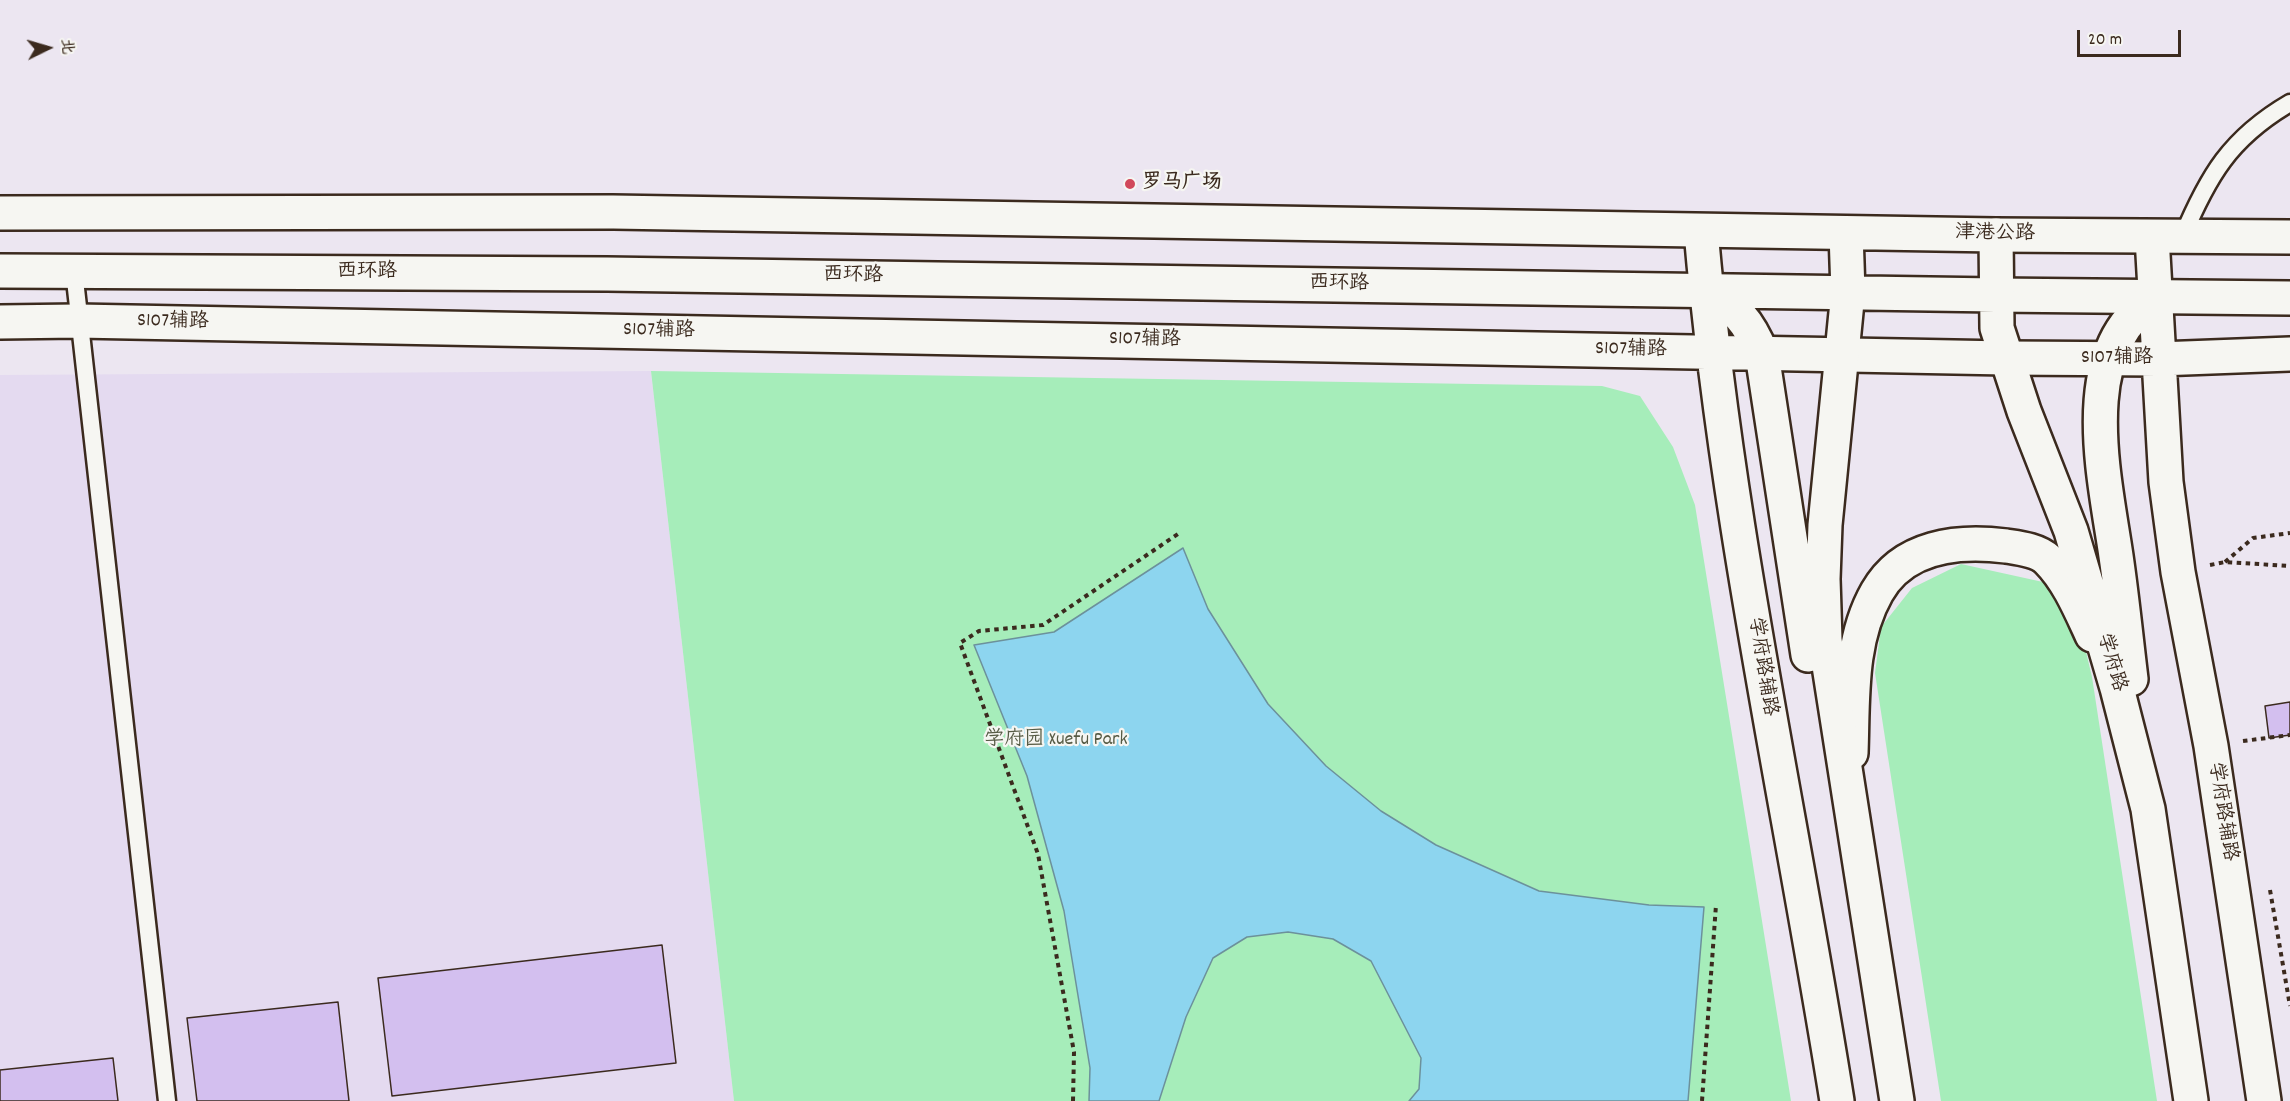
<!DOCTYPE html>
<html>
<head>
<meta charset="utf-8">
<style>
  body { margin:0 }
  #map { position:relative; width:2290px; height:1101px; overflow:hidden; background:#ece6f1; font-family:Dekko,"LXGW WenKai TC",sans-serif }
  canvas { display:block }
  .north { position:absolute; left:18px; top:18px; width:60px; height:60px; -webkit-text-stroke:4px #f6f6f2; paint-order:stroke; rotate:85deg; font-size:16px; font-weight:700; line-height:24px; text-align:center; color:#3b2a1e }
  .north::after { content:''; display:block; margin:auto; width:21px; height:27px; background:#3b2a1e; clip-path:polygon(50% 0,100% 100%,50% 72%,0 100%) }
  .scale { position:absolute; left:2077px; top:30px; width:104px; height:27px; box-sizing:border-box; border:3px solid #3b2a1e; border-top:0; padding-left:8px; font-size:18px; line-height:21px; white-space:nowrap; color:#3b2a1e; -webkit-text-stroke:4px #f6f6f2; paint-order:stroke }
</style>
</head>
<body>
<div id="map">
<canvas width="2290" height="1101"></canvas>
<div class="north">北</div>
<div class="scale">20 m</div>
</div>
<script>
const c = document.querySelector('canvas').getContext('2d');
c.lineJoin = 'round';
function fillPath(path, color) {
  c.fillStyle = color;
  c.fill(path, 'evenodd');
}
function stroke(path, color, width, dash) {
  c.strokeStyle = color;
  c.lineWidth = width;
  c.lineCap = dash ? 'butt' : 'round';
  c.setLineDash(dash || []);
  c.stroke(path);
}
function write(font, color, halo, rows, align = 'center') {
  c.font = font + ' Dekko,"LXGW WenKai TC",sans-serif';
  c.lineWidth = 4.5;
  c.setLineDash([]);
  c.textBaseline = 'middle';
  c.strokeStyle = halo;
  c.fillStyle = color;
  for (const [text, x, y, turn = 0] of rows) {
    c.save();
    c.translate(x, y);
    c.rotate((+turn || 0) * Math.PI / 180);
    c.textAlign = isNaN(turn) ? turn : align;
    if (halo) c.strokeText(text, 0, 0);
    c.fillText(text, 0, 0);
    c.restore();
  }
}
const built = new Path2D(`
  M 651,371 L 734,1101 L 0,1101 L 0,375 Z`);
const green = new Path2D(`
  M 651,371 L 1602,386 L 1640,396 L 1673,447 L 1695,505 L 1791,1101 L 734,1101 Z
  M 1961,564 L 2043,582 L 2079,622 L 2092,677 L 2157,1101 L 1941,1101 L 1875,673 L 1881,627 L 1912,588 Z`);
const water = new Path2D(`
  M 1183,548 L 1208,609 L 1268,704 L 1326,766 L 1381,811 L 1436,845 L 1539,891 L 1649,905 L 1704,907 L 1688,1101 L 1409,1101 L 1419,1089 L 1421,1058 L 1371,961 L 1333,939 L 1288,932 L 1247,937 L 1213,958 L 1186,1017 L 1159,1101 L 1089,1101 L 1090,1068 L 1064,911 L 1027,776 L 974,645 L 1054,632 Z`);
const building = new Path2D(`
  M 2290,702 L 2290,735 L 2269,738 L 2265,706 Z
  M 662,945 L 676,1063 L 392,1096 L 378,978 Z
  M 338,1002 L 349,1101 L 197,1101 L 187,1018 Z
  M 113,1058 L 118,1101 L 0,1101 L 0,1070 Z`);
const path = new Path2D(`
  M 2225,562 L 2253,538 L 2290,533
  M 2210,565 L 2225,562 L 2290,566
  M 2243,741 L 2290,735
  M 2270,890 L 2290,1006
  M 1073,1101 L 1074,1052 L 1038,854 L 960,643 L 979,631 L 1043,625 L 1178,534
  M 1702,1101 L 1716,905`);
const service = new Path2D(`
  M 2182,238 C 2208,176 2230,138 2290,103
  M 74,271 L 167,1101`);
const minor = new Path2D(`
  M 1701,231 C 1726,524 1791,811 1837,1101
  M 2152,237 L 2166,482 L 2178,572 L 2211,746 L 2264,1101
  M 0,322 L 78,321 L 2006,358 L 2159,359 L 2290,354`);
const secondary = new Path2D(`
  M 1851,753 C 1853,700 1849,641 1877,592 C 1903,546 1957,540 2006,546 C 2019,548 2038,550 2048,560 C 2068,580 2080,609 2092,635`);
const primary = new Path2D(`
  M 1996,235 L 2290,237
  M 1996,295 L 2290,298`);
const trunk = new Path2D(`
  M 0,213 L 613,212 L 1996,235 L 1997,328 L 2024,411 L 2071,531 L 2117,688 L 2148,809 L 2191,1101
  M 1846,233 L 1848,292 L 1825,525 L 1823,579 L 1825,640 L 1897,1101
  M 0,271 L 607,274 L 1996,295
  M 1706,290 C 1737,309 1748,320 1762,354 L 1808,655
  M 2131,679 C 2126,638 2122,597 2116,556 C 2105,479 2072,347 2156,298`);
const markers = [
  [1130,184,6,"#d1495b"]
];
const poiNames = [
  ["罗马广场",1142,184]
];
const streetNames = [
  ["津港公路",1995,235,1],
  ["西环路",367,273],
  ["西环路",853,277,1],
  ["西环路",1339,285,1],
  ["S107辅路",173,323,1],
  ["S107辅路",659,332,1],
  ["S107辅路",1145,341,1],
  ["S107辅路",1631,351,1],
  ["S107辅路",2117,359],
  ["学府路",2110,663,74],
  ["学府路辅路",1761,667,81],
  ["学府路辅路",2221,812,81]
];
const parkNames = [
  ["学府园 Xuefu Park",1056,741]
];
fillPath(built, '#e4daf0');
fillPath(green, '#a6edba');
fillPath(water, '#8dd5ef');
stroke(water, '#6c919b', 1.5);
fillPath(building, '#d3bfef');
stroke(building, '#3b2a1e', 1.5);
stroke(service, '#3b2a1e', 21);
stroke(minor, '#3b2a1e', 38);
stroke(secondary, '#3b2a1e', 38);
stroke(primary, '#3b2a1e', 38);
stroke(trunk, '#3b2a1e', 38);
stroke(path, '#3b2a1e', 4, [4.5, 4.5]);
stroke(service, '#f6f6f2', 16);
stroke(minor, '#f6f6f2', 33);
stroke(secondary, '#f6f6f2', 33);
stroke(primary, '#f6f6f2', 33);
stroke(trunk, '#f6f6f2', 33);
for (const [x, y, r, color] of markers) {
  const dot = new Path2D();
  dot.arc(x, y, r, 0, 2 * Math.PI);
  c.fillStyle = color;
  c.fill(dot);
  stroke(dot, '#f6f6f2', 2);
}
write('bold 20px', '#3b2a1e', '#f6f6f2', poiNames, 'left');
write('20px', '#3b2a1e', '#f6f6f2', streetNames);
write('20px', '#565b45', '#f6f6f2', parkNames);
</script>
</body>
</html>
